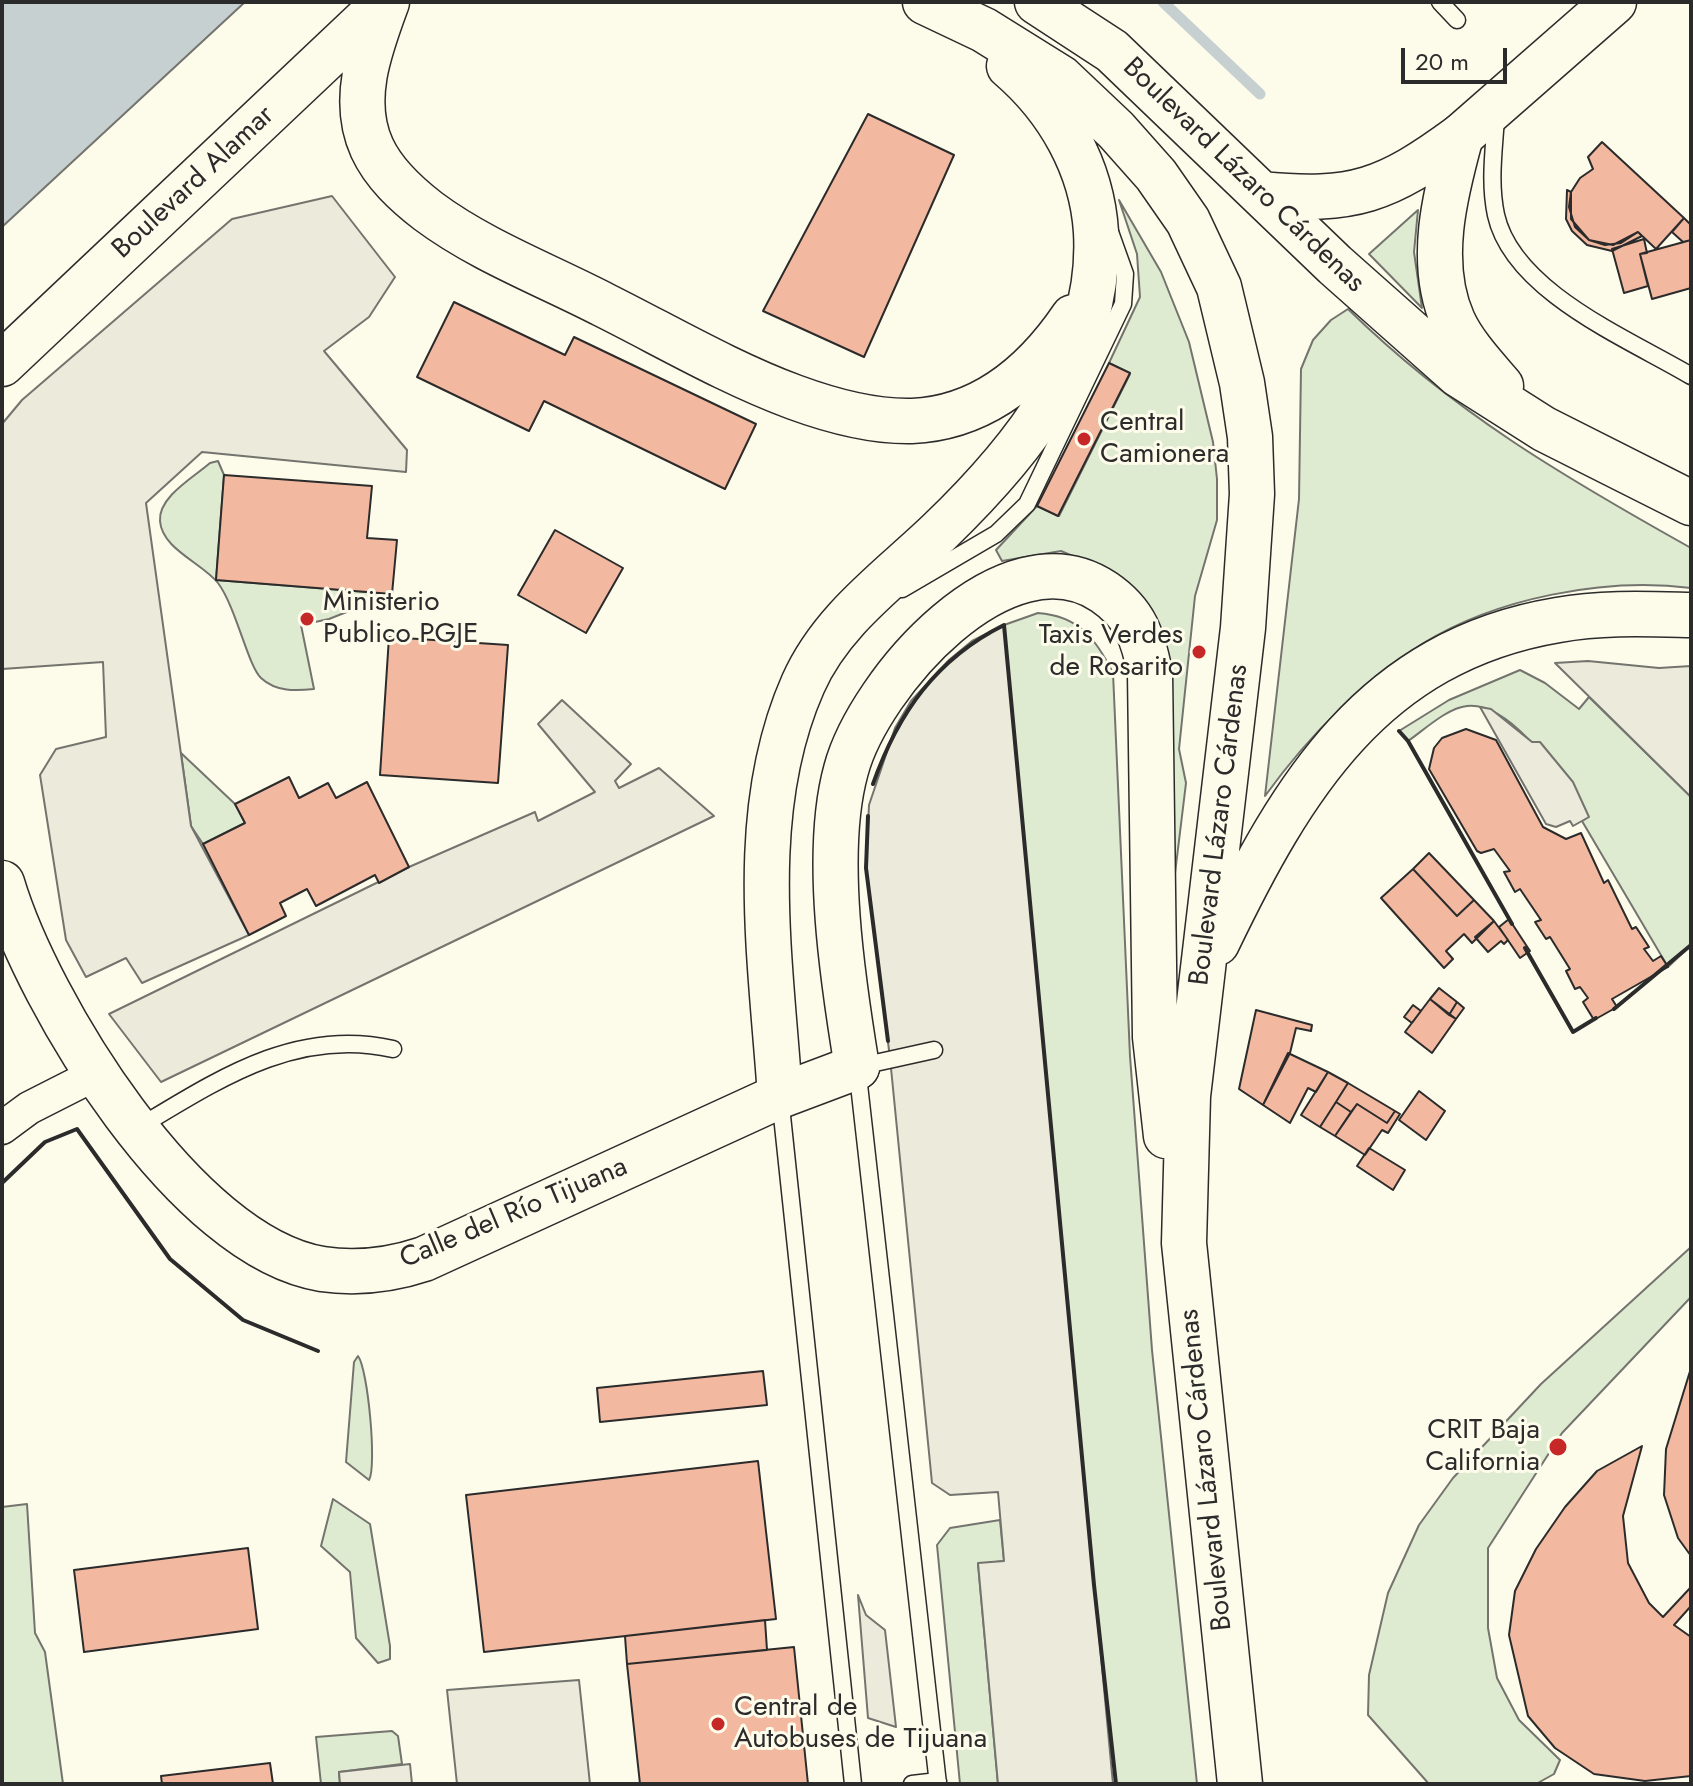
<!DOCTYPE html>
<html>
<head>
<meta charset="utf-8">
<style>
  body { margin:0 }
  #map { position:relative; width:1693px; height:1786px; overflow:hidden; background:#fdfbea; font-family:Jost,sans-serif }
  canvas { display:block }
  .frame { position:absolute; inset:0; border:4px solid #2b2b2b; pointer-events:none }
  .scale { position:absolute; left:1401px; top:48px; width:106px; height:36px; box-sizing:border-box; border:4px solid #2b2b2b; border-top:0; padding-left:10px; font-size:24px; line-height:28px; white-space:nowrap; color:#2b2b2b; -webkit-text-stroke:6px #fdfbea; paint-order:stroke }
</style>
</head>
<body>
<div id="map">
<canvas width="1693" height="1786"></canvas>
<div class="frame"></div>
<div class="scale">20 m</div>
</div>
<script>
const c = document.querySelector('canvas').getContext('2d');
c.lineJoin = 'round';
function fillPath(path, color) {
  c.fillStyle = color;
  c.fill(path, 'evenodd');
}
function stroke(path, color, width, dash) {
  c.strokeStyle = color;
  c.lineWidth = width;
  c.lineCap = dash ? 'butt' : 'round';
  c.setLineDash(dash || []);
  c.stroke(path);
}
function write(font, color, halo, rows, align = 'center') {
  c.font = font + ' Jost,sans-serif';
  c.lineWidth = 6;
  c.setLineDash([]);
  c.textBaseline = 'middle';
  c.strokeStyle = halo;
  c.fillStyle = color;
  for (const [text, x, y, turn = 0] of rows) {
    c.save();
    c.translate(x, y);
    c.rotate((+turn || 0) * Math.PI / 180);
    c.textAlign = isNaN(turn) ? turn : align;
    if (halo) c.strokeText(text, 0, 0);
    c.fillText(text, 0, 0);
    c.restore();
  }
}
const green = new Path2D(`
  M 1119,200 L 1161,272 L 1189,342 L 1213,442 L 1217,479 L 1217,520 L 1195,596 L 1179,749 L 1186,783 L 1168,931 L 1112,573 L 1061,551 L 1002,561 L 996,550 L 1037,506 L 1059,516 L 1130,374 L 1109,363 L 1140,297 L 1137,254 Z
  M 1418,210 L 1414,252 L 1422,308 L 1369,254 Z
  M 1348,309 C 1453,412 1564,477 1691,548 L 1691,588 C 1605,577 1496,598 1422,644 C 1361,683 1307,738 1265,796 L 1299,499 L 1301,369 L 1313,340 L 1331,320 Z
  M 218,461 L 224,475 L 216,580 L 392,594 L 329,619 L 301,625 L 314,689 C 296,691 276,692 261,678 C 248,666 236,607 218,583 C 202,563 162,549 160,521 C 158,497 194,477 210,463 Z
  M 1038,613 C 1079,616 1096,639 1113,673 L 1130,1056 L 1152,1350 L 1197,1784 L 1116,1784 L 1094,1585 L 1004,625 Z
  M 1520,670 L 1545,683 L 1579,709 L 1589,697 L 1691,797 L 1691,945 L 1668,967 L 1582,821 L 1588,817 C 1564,784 1513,701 1467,706 C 1447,708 1424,730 1408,741 L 1399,731 L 1449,700 Z
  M 181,753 L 235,804 L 245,823 L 203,844 L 191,826 Z
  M 1691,1247 L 1691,1297 L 1562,1433 L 1488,1548 L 1488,1628 L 1497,1678 L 1519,1720 L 1560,1760 L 1554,1774 L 1536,1784 L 1429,1784 L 1368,1715 L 1369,1675 L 1388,1593 L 1419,1525 L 1453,1478 L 1541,1384 Z
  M 358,1356 C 368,1369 377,1467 369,1480 L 346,1462 L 354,1362 Z
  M 333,1499 L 370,1524 L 390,1646 L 390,1659 L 378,1663 L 356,1638 L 350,1572 L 321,1546 Z
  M 27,1504 L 35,1633 L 45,1652 L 63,1784 L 2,1784 L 2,1507 Z
  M 1000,1520 L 1004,1561 L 978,1564 L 998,1784 L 960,1784 L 937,1545 L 950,1528 Z
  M 392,1731 L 398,1736 L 402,1764 L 339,1772 L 340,1784 L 321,1784 L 316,1737 Z`);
const parking = new Path2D(`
  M 332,196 L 395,277 L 369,317 L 324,351 L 407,450 L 406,472 L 202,452 L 146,503 L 191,826 L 249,935 L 142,983 L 126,958 L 86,977 L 66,940 L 40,775 L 56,749 L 106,737 L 103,662 L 2,669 L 2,424 L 22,400 L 232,219 Z
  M 1004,625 L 1113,1784 L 998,1784 L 978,1563 L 1004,1561 L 998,1492 L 950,1495 L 932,1483 L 890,1058 L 866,868 L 869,805 L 895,728 L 911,701 L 949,660 L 972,641 Z
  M 1588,661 L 1659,668 L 1691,666 L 1691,797 L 1555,663 Z
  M 562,700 L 631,764 L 615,781 L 619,788 L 659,768 L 714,816 L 161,1082 L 109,1014 L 409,867 L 535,812 L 538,821 L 595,792 L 538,724 Z
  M 1480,707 L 1491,709 L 1532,742 L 1540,742 L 1573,782 L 1589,817 L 1573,826 L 1570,821 L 1556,827 L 1546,824 Z
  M 858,1595 L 866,1615 L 885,1630 L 896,1727 L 868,1718 Z
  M 579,1680 L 590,1784 L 457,1784 L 447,1690 Z
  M 410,1764 L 412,1784 L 340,1784 L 339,1772 Z`);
const water = new Path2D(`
  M 2,2 L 245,2 L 2,227 Z`);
const stream = new Path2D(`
  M 1163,2 L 1260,94`);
const building = new Path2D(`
  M 868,114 L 954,155 L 864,357 L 763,311 Z
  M 1602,142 L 1684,218 L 1656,249 L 1638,232 L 1621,243 L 1605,245 L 1589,240 L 1575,227 L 1569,207 L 1571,192 L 1580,178 L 1593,169 L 1588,157 Z
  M 1567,190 L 1571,192 L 1571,219 L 1589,240 L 1613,245 L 1638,232 L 1642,236 L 1612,251 L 1587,245 L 1572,231 L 1566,219 Z
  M 1684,218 L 1691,225 L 1691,240 L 1683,242 L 1672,232 Z
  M 1644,239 L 1647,253 L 1640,254 L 1648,286 L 1624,293 L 1612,249 Z
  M 1691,240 L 1691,288 L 1652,299 L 1640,254 Z
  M 454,302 L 565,355 L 574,337 L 756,424 L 725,489 L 544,401 L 529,431 L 417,377 Z
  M 1109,363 L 1130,373 L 1058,516 L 1037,506 Z
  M 224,475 L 372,486 L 367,538 L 397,540 L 392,594 L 216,580 Z
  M 555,530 L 623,568 L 586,633 L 518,595 Z
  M 389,637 L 508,645 L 498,783 L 380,775 Z
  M 1466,729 L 1496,740 L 1543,827 L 1566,839 L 1581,833 L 1604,883 L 1608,880 L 1632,929 L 1636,927 L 1649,947 L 1644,949 L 1653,961 L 1661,956 L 1668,967 L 1612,999 L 1617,1007 L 1594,1020 L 1583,1002 L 1588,998 L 1580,987 L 1575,989 L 1566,971 L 1570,969 L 1550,937 L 1546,939 L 1535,922 L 1541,920 L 1520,889 L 1515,892 L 1504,872 L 1510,871 L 1494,849 L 1481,853 L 1477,851 L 1429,769 L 1434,748 L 1442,738 Z
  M 289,777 L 299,798 L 328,783 L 336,798 L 367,782 L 409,867 L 379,883 L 375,875 L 316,906 L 307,889 L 280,903 L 286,916 L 249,935 L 203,844 L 245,823 L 235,804 Z
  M 1429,853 L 1474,900 L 1457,916 L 1413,869 Z
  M 1413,869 L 1457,916 L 1474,900 L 1494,921 L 1472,943 L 1464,934 L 1446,951 L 1453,959 L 1444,968 L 1381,898 Z
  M 1509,919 L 1530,951 L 1520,958 L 1499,927 Z
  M 1494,921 L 1508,940 L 1504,944 L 1501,941 L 1488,952 L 1475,937 Z
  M 1439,988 L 1457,1002 L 1449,1015 L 1430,999 Z
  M 1430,999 L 1456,1019 L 1432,1053 L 1405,1032 Z
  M 1457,1002 L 1464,1008 L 1456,1019 L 1449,1015 Z
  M 1413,1005 L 1421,1011 L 1412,1023 L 1404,1017 Z
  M 1256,1010 L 1312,1025 L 1311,1031 L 1296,1028 L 1290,1053 L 1263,1105 L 1239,1089 Z
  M 1288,1053 L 1328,1072 L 1316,1092 L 1308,1088 L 1290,1123 L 1263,1105 Z
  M 1328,1072 L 1348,1083 L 1320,1127 L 1301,1115 Z
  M 1348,1083 L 1395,1111 L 1387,1123 L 1357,1104 L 1351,1112 L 1336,1102 Z
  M 1419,1091 L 1445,1111 L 1426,1140 L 1399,1120 Z
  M 1336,1102 L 1351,1112 L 1335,1136 L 1320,1127 Z
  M 1357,1104 L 1387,1123 L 1395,1111 L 1400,1114 L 1388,1133 L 1382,1130 L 1365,1155 L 1335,1136 Z
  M 1369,1148 L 1405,1170 L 1393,1190 L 1357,1166 Z
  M 1691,1368 L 1691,1556 L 1678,1538 L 1664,1495 L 1666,1449 Z
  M 763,1371 L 767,1405 L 600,1422 L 597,1388 Z
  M 1642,1446 L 1623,1516 L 1628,1563 L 1649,1603 L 1663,1617 L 1691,1587 L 1691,1606 L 1674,1625 L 1691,1637 L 1691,1776 L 1645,1781 L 1594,1774 L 1555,1748 L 1528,1716 L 1509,1635 L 1515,1591 L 1536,1549 L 1565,1507 L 1597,1471 Z
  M 758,1461 L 776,1619 L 484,1652 L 466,1495 Z
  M 248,1548 L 258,1629 L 84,1652 L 74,1570 Z
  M 765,1620 L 767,1650 L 627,1664 L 625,1636 Z
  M 794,1647 L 808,1784 L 640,1784 L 627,1664 Z
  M 270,1763 L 273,1784 L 162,1784 L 161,1776 Z`);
const lane = new Path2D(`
  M 1440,2 L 1457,20
  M 1496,117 C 1494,150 1489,182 1496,215 C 1513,292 1629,339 1691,376
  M 902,589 L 996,534 L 1027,504 L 1123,304 L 1125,274 L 1110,232
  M 934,1050 L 857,1067 L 938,1784
  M 780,1097 L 853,1784
  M 139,1127 C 219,1079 297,1027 393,1049
  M 912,1784 L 938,1781`);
const street = new Path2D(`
  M 2,1128 L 29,1108 L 96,1074`);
const secondary = new Path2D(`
  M 1461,136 L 1614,2
  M 2,883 C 38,1004 186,1247 322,1269 C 356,1274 391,1270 424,1259 L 780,1096 L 857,1067`);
const highway = new Path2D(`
  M 387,2 C 370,48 350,100 372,148 C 384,174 406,194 428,211 C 480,250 546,275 604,305 C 666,336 729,373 794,397 C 832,411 872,422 912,421 C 983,418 1035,373 1073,317
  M 925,2 L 984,30 L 1061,78 L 1116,130 L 1156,175 L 1188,221 L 1219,287 L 1242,383 L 1250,437 L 1252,494 L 1243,628 L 1188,1096 L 1184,1243 L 1240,1784
  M 1037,2 L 1112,51 L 1335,265 L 1459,375 L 1544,429 L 1691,503
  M 1461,136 C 1445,194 1427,263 1453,321 C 1464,345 1484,366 1501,386
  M 1261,194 C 1354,203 1386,191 1461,136
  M 2,364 L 381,6
  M 1217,943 C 1292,787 1373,651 1558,620 C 1602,612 1647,614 1691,615
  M 857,1067 C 843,982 823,853 846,770 C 869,684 1006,526 1104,592 C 1135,613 1143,637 1150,673 L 1155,1037 L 1166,1136
  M 780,1096 C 771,960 746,813 803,684 C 831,620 890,579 939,532 C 1022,452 1103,354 1096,232 C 1092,167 1058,108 1009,66`);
const wall = new Path2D(`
  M 1399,731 L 1408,741 L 1512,924
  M 873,784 C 898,713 936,659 1004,625 L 1094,1585 L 1116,1784
  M 868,816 L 866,868 L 888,1041
  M 1525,948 L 1573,1032 L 1596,1018
  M 1614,1009 L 1691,945
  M 2,1183 L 45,1142 L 77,1129 L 170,1259 L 243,1320 L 318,1351`);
const markers = [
  [1084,439,8,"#c62828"],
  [307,619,8,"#c62828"],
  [1199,652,8,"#c62828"],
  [1558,1447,10,"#c62828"],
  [718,1724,8,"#c62828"]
];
const streetNames = [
  ["Boulevard Lázaro Cárdenas",1243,176,44],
  ["Boulevard Alamar",194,183,-43],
  ["Boulevard Lázaro Cárdenas",1220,825,-83],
  ["Calle del Río Tijuana",514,1214,-23],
  ["Boulevard Lázaro Cárdenas",1207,1470,-96]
];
const poiNames = [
  ["Central",1100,423],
  ["Camionera",1100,455],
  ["Ministerio",323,603],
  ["Publico PGJE",323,635],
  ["Taxis Verdes",1183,636,"right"],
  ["de Rosarito",1183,668,"right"],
  ["CRIT Baja",1540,1431,"right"],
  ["California",1540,1463,"right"],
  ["Central de",734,1708],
  ["Autobuses de Tijuana",734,1740]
];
fillPath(green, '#deebd1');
stroke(green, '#74746e', 2);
fillPath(parking, '#eceadb');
stroke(parking, '#74746e', 2);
fillPath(water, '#c7d0d0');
stroke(water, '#74746e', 2);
stroke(stream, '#c7d0d0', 11);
fillPath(building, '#f2b8a0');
stroke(building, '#2b2b2b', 2);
stroke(lane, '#2b2b2b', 19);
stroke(street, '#2b2b2b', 35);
stroke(secondary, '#2b2b2b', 47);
stroke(highway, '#2b2b2b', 47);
stroke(lane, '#fdfbea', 16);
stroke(street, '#fdfbea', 32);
stroke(secondary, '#fdfbea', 44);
stroke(highway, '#fdfbea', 44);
stroke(wall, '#2b2b2b', 4);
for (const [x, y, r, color] of markers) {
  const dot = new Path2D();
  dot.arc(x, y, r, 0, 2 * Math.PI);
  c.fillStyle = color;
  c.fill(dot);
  stroke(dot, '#fdfbea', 3);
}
write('28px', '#2b2b2b', '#fdfbea', streetNames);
write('28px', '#2b2b2b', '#fdfbea', poiNames, 'left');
</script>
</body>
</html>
